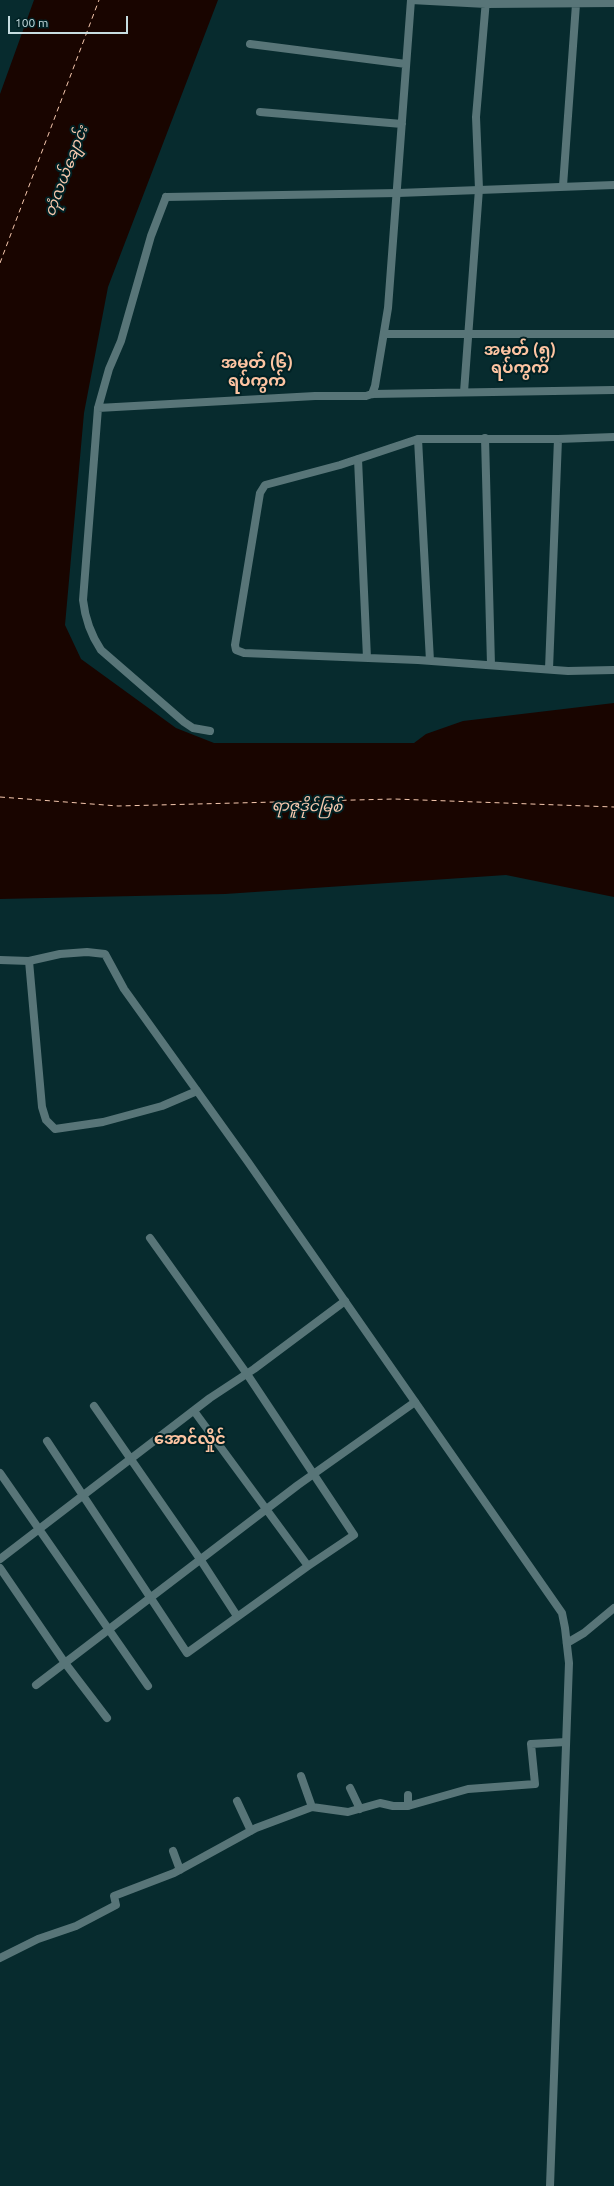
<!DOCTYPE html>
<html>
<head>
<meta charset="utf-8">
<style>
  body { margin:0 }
  #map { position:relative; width:614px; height:2186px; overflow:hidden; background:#072b2e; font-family:Ubuntu,sans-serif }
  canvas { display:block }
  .scale { position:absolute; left:8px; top:16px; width:120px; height:18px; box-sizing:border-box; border:2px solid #c7dde0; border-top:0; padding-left:5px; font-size:12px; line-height:14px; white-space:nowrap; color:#c7dde0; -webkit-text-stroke:3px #002124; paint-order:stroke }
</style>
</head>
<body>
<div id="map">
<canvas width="614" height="2186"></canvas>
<div class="scale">100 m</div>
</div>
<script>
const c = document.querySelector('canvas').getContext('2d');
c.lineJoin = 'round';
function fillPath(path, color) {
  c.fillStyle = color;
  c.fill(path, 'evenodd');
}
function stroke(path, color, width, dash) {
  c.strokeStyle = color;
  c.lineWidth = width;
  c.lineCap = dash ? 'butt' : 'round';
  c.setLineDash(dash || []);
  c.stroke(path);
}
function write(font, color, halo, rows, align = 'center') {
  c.font = font + ' Ubuntu,"Noto Sans Myanmar",sans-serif';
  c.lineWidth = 4;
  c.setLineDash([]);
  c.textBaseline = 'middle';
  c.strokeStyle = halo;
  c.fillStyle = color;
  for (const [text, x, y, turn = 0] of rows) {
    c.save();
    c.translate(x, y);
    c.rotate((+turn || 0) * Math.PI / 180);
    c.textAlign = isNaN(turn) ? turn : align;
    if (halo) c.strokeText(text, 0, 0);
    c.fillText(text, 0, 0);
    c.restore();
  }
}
const water = new Path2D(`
  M 34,0 L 218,0 L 108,287 L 84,413 L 65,625 L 81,659 L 176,728 L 214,743 L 414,743 L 426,734 L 463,721 L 614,703 L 614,897 L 506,875 L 225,894 L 0,899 L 0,94 Z`);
const ferry = new Path2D(`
  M 0,263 L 99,0
  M 0,797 L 118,806 L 394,799 L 614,807`);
const minor = new Path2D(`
  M 411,0 L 486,4 L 614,3
  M 250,44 L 406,64
  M 260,112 L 402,124
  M 563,186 L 576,4
  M 166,197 L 151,236 L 121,341 L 109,369 L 98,408 L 83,600 C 85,618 91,635 101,650 L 184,722 L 193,728 L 210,731
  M 384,334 L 614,334
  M 464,392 L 479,189 L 476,117 L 486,0
  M 372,394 L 375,386 L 388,308 L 411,0
  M 98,408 L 315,396 L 366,396 L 372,394 L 614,390
  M 614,437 L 558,439 L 418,439 L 340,465 L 265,485 L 260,493 L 235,645 L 236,650 L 244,653 L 418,660 L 568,671 L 614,670
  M 485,438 L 491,665
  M 418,439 L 430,661
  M 358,459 L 367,658
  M 549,669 L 558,439
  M 29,961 L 42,1107 L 46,1120 L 55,1129 L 103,1122 L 162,1106 L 197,1091
  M 150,1238 L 247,1374 L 354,1535 L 308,1566
  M 94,1406 L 200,1559 L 237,1616
  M 47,1441 L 187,1653 L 308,1566 L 194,1411
  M 0,1473 L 148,1686
  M 0,1559 L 210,1398 L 254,1369 L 345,1301
  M 0,1568 L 65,1663 L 107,1718
  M 567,1643 L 584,1633 L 614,1608
  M 36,1685 L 298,1485 L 415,1402
  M 301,1776 L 312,1807
  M 350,1788 L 360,1809
  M 237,1801 L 251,1831
  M 408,1806 L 408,1795
  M 173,1851 L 180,1870
  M 0,1958 L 38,1939 L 76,1926 L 116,1905 L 114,1896 L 174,1873 L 256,1828 L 312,1807 L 348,1812 L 380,1803 L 393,1806 L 408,1806 L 468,1789 L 535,1784 L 531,1744 L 566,1742`);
const tertiary = new Path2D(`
  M 166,197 L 398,193 L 614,185
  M 0,960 L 29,961 L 60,954 L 87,952 L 105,954 L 124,989 L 248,1162 L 562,1613 L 565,1628 L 569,1663 L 550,2186`);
const waterNames = [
  ["တုံလယ်ချောင်း",66,171,-69],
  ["ရာဇူဒိုင်မြစ်",307,806,1]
];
const quarterNames = [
  ["အမှတ် (၅)",520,350],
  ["ရပ်ကွက်",520,368],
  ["အမှတ် (၆)",257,363],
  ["ရပ်ကွက်",257,381],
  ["အောင်လှိုင်",190,1439]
];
fillPath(water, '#190500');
stroke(ferry, '#f6c8ae', 1, [5, 4]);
stroke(minor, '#587578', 8);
stroke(tertiary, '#587578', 8);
write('italic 15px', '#f6c8ae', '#002124', waterNames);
write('bold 16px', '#fdc4a2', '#002124', quarterNames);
</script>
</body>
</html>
